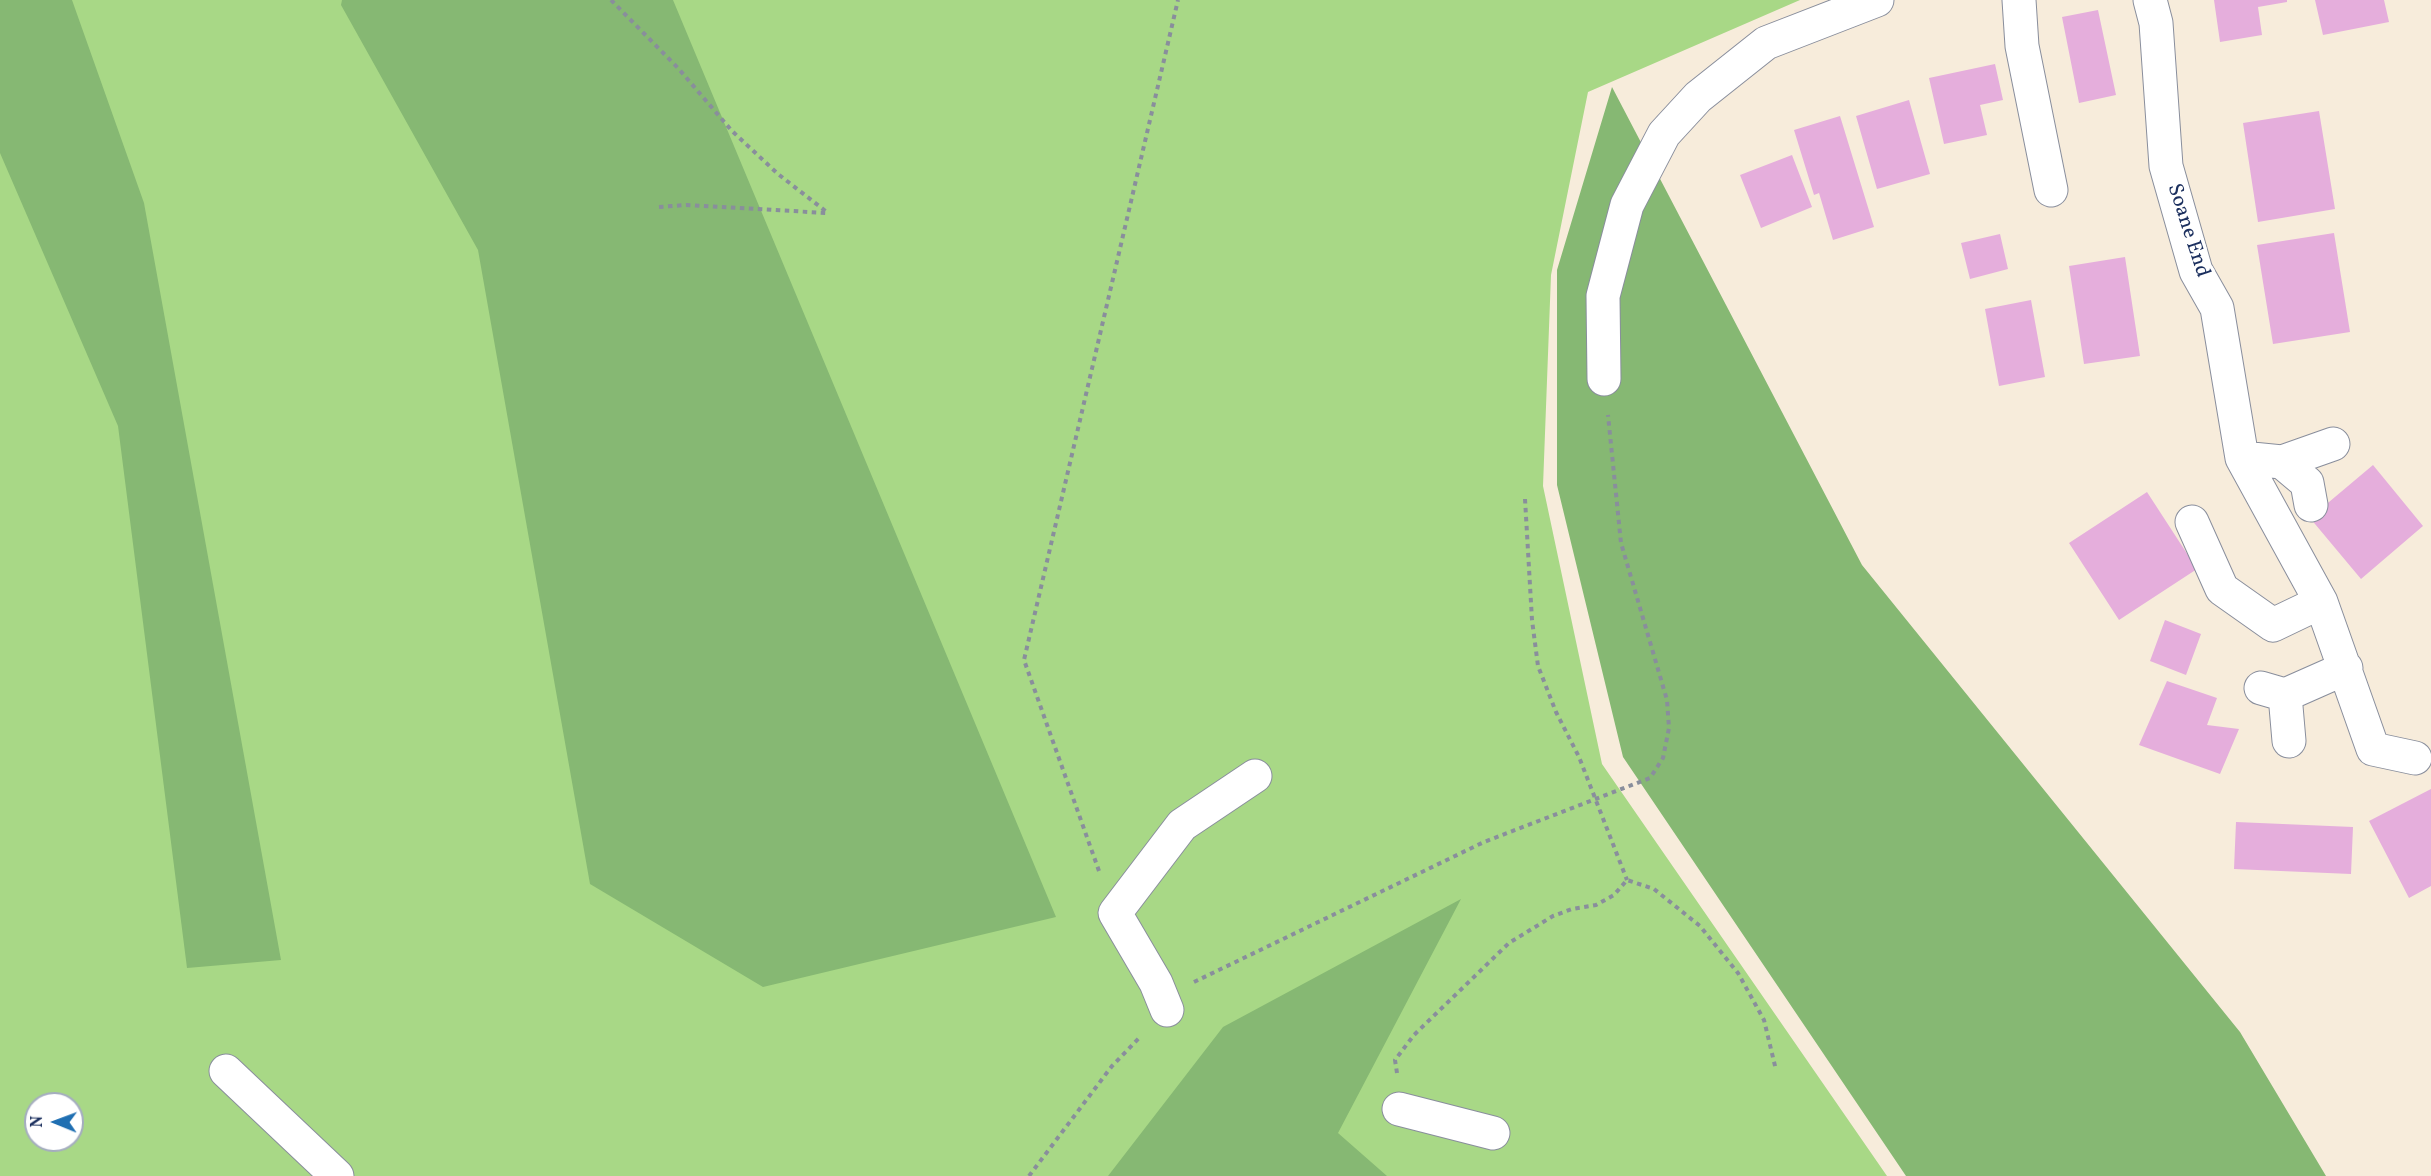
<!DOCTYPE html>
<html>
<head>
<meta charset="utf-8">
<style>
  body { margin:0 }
  #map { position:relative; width:2431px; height:1176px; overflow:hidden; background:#f7ecdb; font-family:Vollkorn,serif }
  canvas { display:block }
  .north { position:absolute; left:24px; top:1092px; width:60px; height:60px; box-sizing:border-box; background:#fff; border:2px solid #a4acbf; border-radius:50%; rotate:271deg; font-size:16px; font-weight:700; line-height:24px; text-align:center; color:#1b2f5e }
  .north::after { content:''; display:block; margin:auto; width:21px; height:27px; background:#1f6fb2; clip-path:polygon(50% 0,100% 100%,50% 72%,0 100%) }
</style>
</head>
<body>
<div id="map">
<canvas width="2431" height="1176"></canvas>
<div class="north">N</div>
</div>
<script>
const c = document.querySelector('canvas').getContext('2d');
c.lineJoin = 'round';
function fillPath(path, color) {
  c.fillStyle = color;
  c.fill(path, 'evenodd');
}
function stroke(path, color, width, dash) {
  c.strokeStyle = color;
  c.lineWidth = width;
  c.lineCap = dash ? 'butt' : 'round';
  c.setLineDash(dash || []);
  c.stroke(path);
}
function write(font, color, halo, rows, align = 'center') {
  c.font = font + ' Vollkorn,serif';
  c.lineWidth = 6;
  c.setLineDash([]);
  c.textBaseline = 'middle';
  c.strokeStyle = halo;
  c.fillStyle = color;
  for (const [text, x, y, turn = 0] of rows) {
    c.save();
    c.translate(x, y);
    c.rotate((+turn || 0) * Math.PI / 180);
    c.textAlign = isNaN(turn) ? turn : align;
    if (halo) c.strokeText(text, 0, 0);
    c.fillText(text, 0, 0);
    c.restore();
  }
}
const green = new Path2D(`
  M 0,0 L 1800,0 L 1588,92 L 1551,275 L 1543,486 L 1602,764 L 1887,1176 L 0,1176 ZM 36,1104 L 72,1104 L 72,1140 L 36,1140 Z`);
const forest = new Path2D(`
  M 0,0 L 72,0 L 144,203 L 281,960 L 187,968 L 118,426 L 0,153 Z
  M 342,0 L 673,0 L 1056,917 L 763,987 L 590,884 L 478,250 L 341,5 Z
  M 1612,87 L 1862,565 L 2240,1032 L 2326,1176 L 1906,1176 L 1623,757 L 1557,485 L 1557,270 Z
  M 1461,899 L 1338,1133 L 1387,1176 L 1108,1176 L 1223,1027 Z`);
const building = new Path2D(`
  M 2214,0 L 2287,0 L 2287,2 L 2258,7 L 2262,35 L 2220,42 Z
  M 2315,0 L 2384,0 L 2389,22 L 2323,35 Z
  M 2098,10 L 2116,95 L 2079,103 L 2062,17 Z
  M 1995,64 L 2003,100 L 1980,105 L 1987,135 L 1944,144 L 1929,78 Z
  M 1909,100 L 1930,174 L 1877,189 L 1856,116 Z
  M 2319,111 L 2335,209 L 2258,222 L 2243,123 Z
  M 1840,116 L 1874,227 L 1833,240 L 1819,193 L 1814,195 L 1794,130 Z
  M 1792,155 L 1812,207 L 1761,228 L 1740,175 Z
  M 2334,233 L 2350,332 L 2273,344 L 2257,245 Z
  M 2000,234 L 2008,269 L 1970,279 L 1961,243 Z
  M 2125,257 L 2140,356 L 2084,364 L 2069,266 Z
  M 2031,300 L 2045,377 L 1999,386 L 1985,309 Z
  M 2373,465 L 2423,526 L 2361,579 L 2310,518 Z
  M 2147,492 L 2197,569 L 2119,620 L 2069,543 Z
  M 2165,620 L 2201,634 L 2186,675 L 2150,661 Z
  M 2167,681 L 2217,698 L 2207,725 L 2239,729 L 2220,774 L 2139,745 Z
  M 2431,789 L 2431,886 L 2409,898 L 2369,821 Z
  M 2236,822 L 2353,827 L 2351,874 L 2234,869 Z`);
const path = new Path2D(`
  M 611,0 L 678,68 L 732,131 L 778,174 L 828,213
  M 659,207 L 686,205 L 827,213
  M 1525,499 L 1532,620 L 1538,666 L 1556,712 L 1579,757 L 1627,880
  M 1099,871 L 1024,660 L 1178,0
  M 1194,982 L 1484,842 L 1650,778 L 1663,758 L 1669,728 L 1667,700 L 1621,543 L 1608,415
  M 1397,1073 L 1395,1060 L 1414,1035 L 1509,943 L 1553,916 L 1572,909 L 1596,905 L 1614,895 L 1627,880 L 1654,889 L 1700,926 L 1738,973 L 1764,1020 L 1776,1070
  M 1029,1176 L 1112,1066 L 1141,1036`);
const minor = new Path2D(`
  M 2019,0 L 2022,46 L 2051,190
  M 2150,0 L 2156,23 L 2166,166 L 2196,271 L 2217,308 L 2242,458 L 2321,602 L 2373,749 L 2415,758
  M 1604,379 L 1603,296 L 1627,205 L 1664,134 L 1698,97 L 1766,43 L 1877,0
  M 2242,458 L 2282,462 L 2333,444
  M 2282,462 L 2307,483 L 2311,505
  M 2192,522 L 2222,589 L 2273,625 L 2321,602
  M 2261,688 L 2285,695 L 2346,668
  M 2285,695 L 2289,741
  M 1167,1010 L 1156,983 L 1115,913 L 1182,825 L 1255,776
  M 226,1071 L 337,1176
  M 1399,1109 L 1493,1133`);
const streetNames = [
  ["Soane End",2187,231,72]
];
fillPath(green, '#a8d886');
fillPath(forest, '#86b873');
fillPath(building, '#e5aedc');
stroke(minor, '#898e9c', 35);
stroke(path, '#898e9c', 4, [4.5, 4.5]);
stroke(minor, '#fff', 33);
write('21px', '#1b2f5e', '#fff', streetNames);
</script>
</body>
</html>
